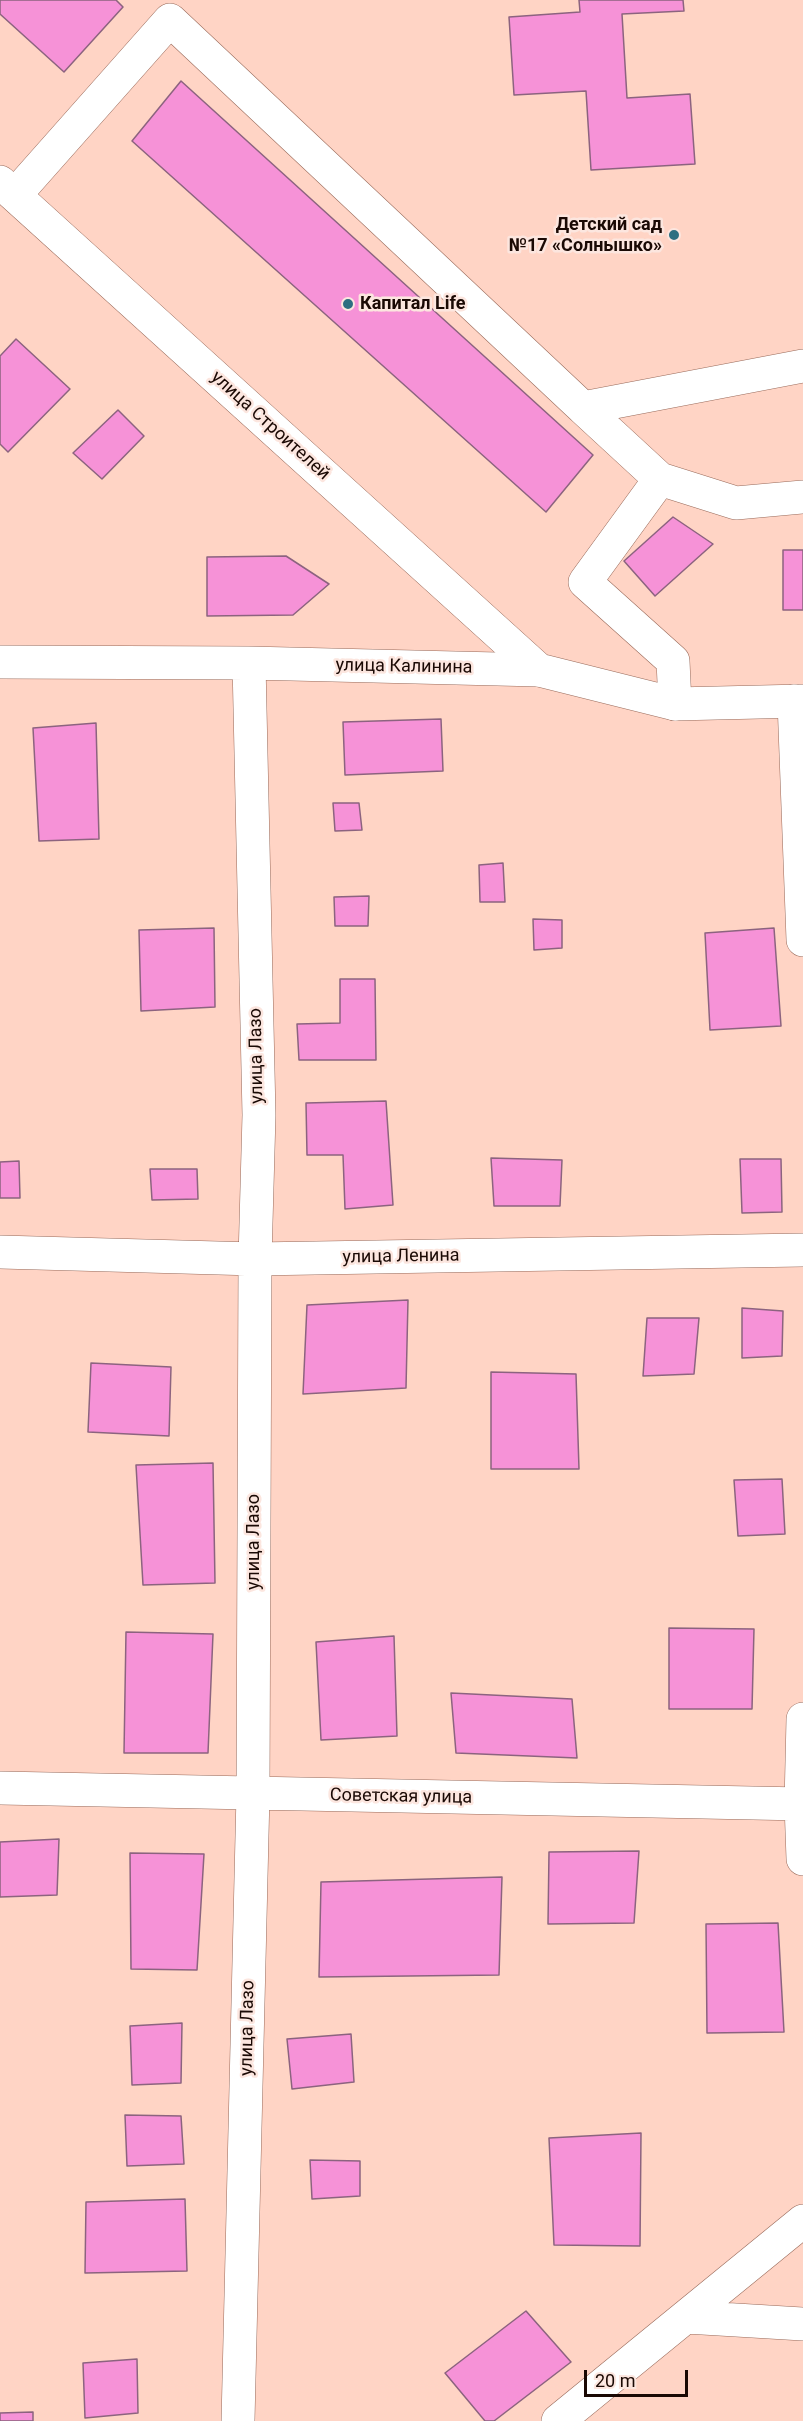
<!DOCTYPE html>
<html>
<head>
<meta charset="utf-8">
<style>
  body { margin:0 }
  #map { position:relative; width:803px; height:2421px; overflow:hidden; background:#ffd4c5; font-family:Roboto,sans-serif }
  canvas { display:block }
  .scale { position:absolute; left:584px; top:2370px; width:104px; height:27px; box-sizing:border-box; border:3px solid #1a0904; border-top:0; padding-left:8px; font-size:18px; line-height:21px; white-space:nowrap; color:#1a0904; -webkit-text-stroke:4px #fce6df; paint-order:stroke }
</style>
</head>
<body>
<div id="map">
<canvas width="803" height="2421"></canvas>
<div class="scale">20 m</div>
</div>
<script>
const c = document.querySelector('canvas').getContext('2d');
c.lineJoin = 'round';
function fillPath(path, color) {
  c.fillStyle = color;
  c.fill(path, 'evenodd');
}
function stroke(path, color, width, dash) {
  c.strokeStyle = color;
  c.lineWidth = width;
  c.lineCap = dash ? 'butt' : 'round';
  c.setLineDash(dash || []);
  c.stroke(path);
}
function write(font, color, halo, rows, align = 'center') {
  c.font = font + ' Roboto,sans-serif';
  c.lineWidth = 5;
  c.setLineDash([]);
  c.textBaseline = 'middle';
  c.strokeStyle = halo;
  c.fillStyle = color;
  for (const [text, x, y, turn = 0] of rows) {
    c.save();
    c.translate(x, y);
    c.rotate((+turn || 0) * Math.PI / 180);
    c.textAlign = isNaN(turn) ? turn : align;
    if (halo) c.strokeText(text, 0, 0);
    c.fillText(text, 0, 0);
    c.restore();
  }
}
const building = new Path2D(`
  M 0,0 L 116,0 L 123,7 L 64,72 L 0,14 Z
  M 579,0 L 683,0 L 684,11 L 622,14 L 627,98 L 690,94 L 695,164 L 591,170 L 586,91 L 514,95 L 509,17 L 580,12 Z
  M 181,81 L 593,455 L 546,512 L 132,141 Z
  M 16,339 L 70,389 L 8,452 L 0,444 L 0,356 Z
  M 118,410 L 144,436 L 102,479 L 73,453 Z
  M 673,517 L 713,544 L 655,596 L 624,561 Z
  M 783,550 L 803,550 L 803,610 L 783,610 Z
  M 286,556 L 329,584 L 293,615 L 207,616 L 207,557 Z
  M 441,719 L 443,771 L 345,775 L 343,722 Z
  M 96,723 L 99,839 L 39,841 L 33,728 Z
  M 333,803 L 359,803 L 362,830 L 335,831 Z
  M 503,863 L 505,902 L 480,902 L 479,865 Z
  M 369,896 L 368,926 L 335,926 L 334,897 Z
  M 533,919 L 562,920 L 562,948 L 534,950 Z
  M 214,928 L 215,1007 L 141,1011 L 139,930 Z
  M 774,928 L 781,1026 L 710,1030 L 705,933 Z
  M 340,979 L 375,979 L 376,1060 L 299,1060 L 297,1024 L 340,1023 Z
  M 386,1101 L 393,1205 L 345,1209 L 343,1155 L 307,1155 L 306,1103 Z
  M 491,1158 L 562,1160 L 560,1206 L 494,1206 Z
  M 740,1159 L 781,1159 L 782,1212 L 742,1213 Z
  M 19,1161 L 20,1198 L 0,1198 L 0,1162 Z
  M 150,1169 L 197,1169 L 198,1199 L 152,1200 Z
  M 408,1300 L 406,1388 L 303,1394 L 307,1305 Z
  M 742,1308 L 783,1311 L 782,1356 L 742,1358 Z
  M 647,1318 L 699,1318 L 694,1374 L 643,1376 Z
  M 91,1363 L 171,1367 L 169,1436 L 88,1432 Z
  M 491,1372 L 576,1374 L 579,1469 L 491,1469 Z
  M 213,1463 L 215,1583 L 143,1585 L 136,1465 Z
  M 782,1479 L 785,1534 L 738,1536 L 734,1480 Z
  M 669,1628 L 754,1629 L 752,1709 L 669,1709 Z
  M 126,1632 L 213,1634 L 208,1753 L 124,1753 Z
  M 394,1636 L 397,1736 L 321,1740 L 316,1642 Z
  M 451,1693 L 572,1699 L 577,1758 L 456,1753 Z
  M 59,1839 L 57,1895 L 0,1897 L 0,1842 Z
  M 639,1851 L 634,1923 L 548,1924 L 549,1852 Z
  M 130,1853 L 204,1854 L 197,1970 L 131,1969 Z
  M 502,1877 L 499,1975 L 319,1977 L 321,1882 Z
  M 778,1923 L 784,2032 L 707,2033 L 706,1924 Z
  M 182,2023 L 181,2083 L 132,2085 L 130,2026 Z
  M 351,2034 L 354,2082 L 292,2089 L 287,2039 Z
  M 125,2115 L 181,2116 L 184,2164 L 127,2166 Z
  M 641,2133 L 640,2246 L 554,2245 L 549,2138 Z
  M 310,2160 L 360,2161 L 360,2196 L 312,2199 Z
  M 185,2199 L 187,2271 L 85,2273 L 86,2202 Z
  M 526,2311 L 571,2362 L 494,2421 L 485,2421 L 445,2373 Z
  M 137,2359 L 138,2413 L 85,2418 L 83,2363 Z
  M 33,2412 L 33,2421 L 0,2421 L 0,2413 Z`);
const minor = new Path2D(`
  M 15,195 L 170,20 L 583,408 L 803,366
  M 583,408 L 660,479 L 585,582 L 673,661 L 675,704
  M 660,479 L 736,503 L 803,497
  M 0,662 L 249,663 L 539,670
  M 794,701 L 803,940
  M 0,1252 L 255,1259 L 803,1250
  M 803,1719 L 801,1804 L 803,1859
  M 0,1788 L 803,1804
  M 686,2317 L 803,2324
  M 238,2421 L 253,1794 L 255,1259 L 259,1115 L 249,663
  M 558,2421 L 803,2221`);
const major = new Path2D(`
  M 0,182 L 539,670 L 675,704 L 803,701`);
const markers = [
  [674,235,6,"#2d6f81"],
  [348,304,6,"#2d6f81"]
];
const poiNames = [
  ["Детский сад",662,225],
  ["№17 «Солнышко»",662,246],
  ["Капитал Life",360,304,"left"]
];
const streetNames = [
  ["улица Строителей",270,426,42],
  ["улица Калинина",404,667,1],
  ["улица Лазо",257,1056,-91],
  ["улица Ленина",401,1257,-1],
  ["улица Лазо",254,1542,-90],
  ["Советская улица",401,1797,1],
  ["улица Лазо",248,2028,-89]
];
fillPath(building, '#f692d7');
stroke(building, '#8c637f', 1.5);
stroke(minor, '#996a5a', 34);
stroke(major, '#996a5a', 34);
stroke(minor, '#fff', 33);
stroke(major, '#fff', 33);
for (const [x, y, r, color] of markers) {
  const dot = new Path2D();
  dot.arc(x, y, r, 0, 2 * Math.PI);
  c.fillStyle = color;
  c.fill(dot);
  stroke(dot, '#fce6df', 2);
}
write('bold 18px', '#1a0904', '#fce6df', poiNames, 'right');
write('18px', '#1a0904', '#fce6df', streetNames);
</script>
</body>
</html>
